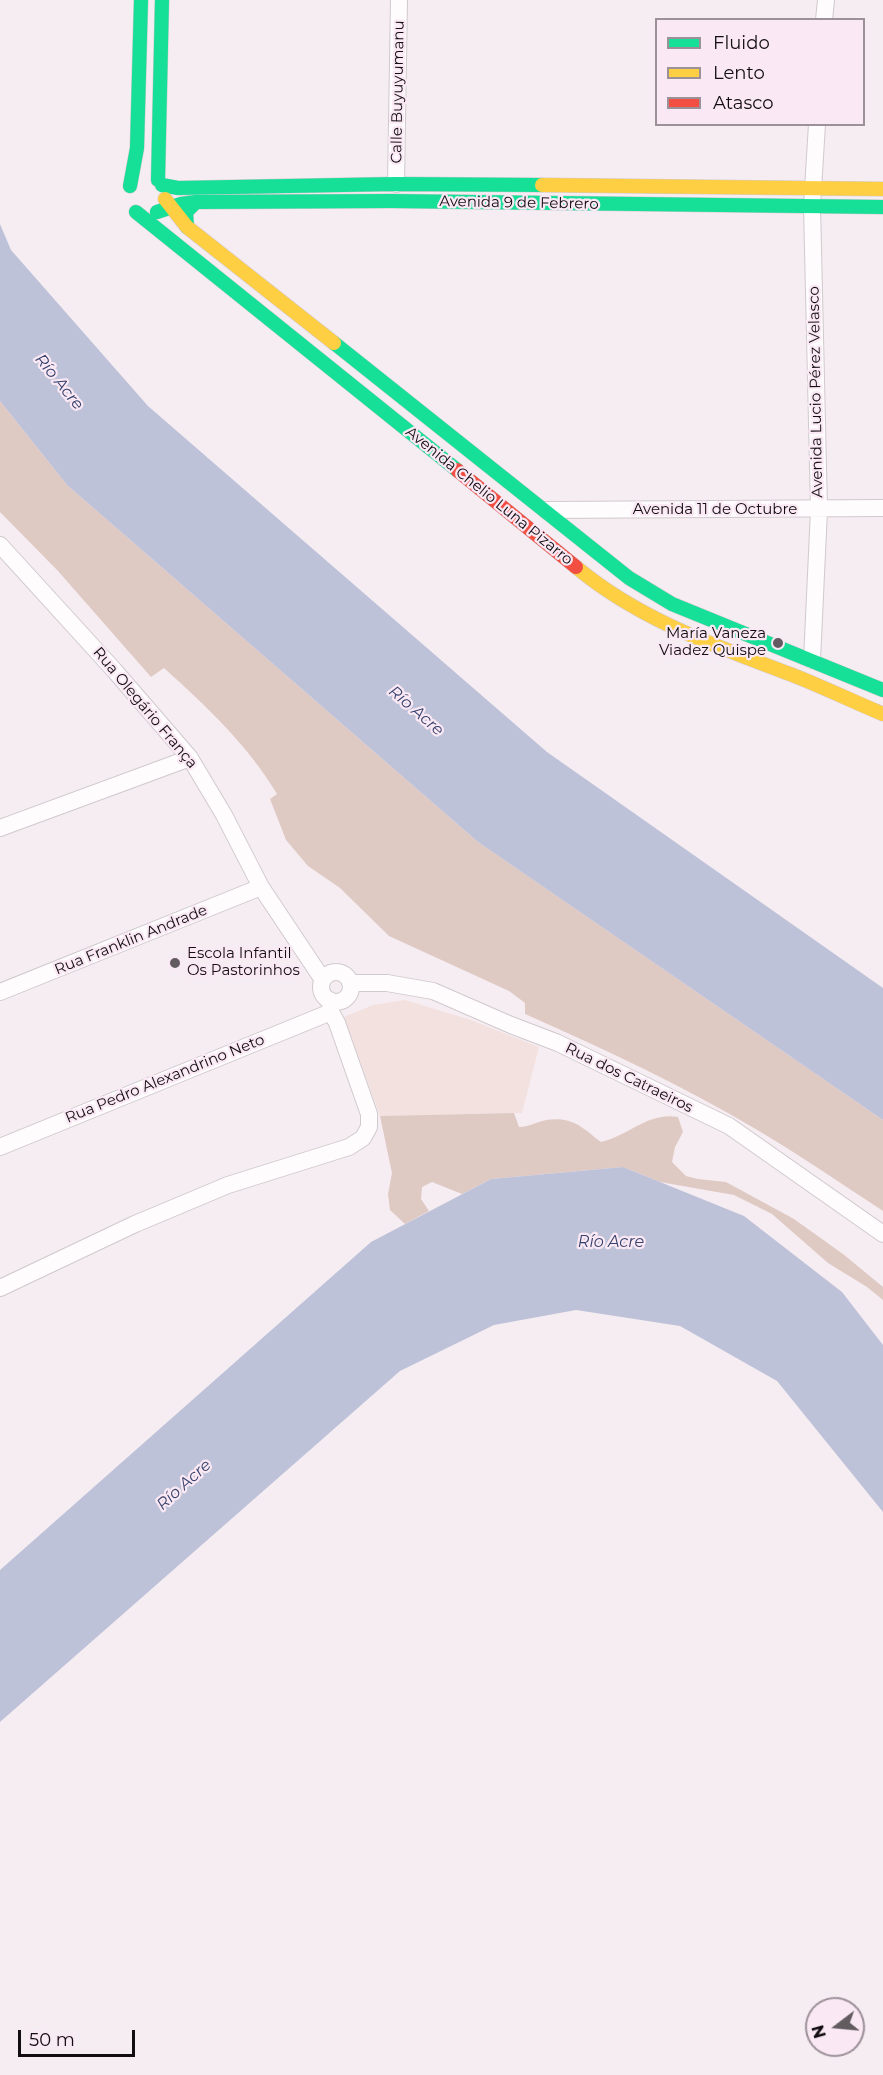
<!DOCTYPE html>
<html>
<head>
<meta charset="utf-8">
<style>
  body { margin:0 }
  #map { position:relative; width:883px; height:2075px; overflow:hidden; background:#f6edf3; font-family:Montserrat,sans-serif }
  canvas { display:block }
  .legend { position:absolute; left:655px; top:18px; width:210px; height:108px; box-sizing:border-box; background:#fae9f4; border:2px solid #9d9199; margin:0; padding:8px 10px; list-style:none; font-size:18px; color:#120d10 }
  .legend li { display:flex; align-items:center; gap:12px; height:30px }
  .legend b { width:30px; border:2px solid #9d9199 }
  .north { position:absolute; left:805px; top:1997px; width:60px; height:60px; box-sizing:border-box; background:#fae9f4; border:2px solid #9d9199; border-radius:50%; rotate:254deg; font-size:16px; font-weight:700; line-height:24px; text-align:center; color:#120d10 }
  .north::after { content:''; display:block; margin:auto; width:21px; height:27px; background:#625b5f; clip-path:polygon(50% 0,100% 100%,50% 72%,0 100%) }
  .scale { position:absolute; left:18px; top:2030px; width:117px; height:27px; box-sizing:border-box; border:3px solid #120d10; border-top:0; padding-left:8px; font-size:18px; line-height:21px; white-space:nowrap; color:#120d10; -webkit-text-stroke:4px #fae9f4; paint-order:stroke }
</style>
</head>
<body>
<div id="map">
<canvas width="883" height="2075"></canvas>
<ul class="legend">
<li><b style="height:8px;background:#16e098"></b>Fluido</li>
<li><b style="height:8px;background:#ffcf43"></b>Lento</li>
<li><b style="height:8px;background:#f24e42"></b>Atasco</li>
</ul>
<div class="north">N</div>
<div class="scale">50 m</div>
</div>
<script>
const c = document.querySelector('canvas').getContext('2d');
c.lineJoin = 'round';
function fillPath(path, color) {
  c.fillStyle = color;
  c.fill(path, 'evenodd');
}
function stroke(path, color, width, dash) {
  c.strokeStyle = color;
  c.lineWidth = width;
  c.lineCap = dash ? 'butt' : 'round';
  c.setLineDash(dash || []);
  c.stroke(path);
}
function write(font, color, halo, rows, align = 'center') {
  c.font = font + ' Montserrat,sans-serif';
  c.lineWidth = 4.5;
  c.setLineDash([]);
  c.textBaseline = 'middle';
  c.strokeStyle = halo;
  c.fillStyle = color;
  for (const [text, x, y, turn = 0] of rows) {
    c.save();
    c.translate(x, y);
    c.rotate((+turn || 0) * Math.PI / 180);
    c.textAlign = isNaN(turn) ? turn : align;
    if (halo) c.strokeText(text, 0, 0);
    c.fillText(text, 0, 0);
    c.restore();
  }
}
const green = new Path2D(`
  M 405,1000 L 471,1020 L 539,1047 L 522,1113 L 380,1116 L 344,1017 L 373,1005 Z`);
const forest = new Path2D(`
  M 0,401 L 67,485 L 478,842 L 883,1120 L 883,1211 C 842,1184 801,1156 759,1131 C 684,1086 604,1049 525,1014 L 525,1003 L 509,991 L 389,936 L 340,888 L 308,866 L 286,840 L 270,799 L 277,794 C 247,744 206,706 164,668 L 151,677 L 58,571 L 0,512 Z
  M 514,1113 L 519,1127 C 529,1127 536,1122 546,1120 C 572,1116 582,1127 601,1142 C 629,1136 647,1112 678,1117 L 683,1132 L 675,1147 L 672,1162 L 686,1176 L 698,1179 L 726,1182 L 794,1219 L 843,1254 L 883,1287 L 883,1300 L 867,1287 L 828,1263 L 772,1214 L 734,1195 L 660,1182 L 623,1167 L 491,1179 L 462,1194 L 432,1182 L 422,1187 L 421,1199 L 429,1211 L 405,1224 L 390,1210 L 388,1194 L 392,1173 L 380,1116 Z`);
const water = new Path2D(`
  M 0,224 L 11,250 L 148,406 L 547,752 L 883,988 L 883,1120 L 478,842 L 67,485 L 0,401 Z
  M 623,1167 L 744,1216 L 842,1292 L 883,1345 L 883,1512 L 777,1381 L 680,1326 L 576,1310 L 494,1325 L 400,1371 L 0,1722 L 0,1570 L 371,1242 L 491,1179 Z`);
const street = new Path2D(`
  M 824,20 L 826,0
  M 396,184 L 399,0
  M 546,510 L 883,508
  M 0,545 L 114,670 L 190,758 L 224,815 L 261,887 L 323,980
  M 812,660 L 819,510 L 812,206 L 817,124
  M 0,828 L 190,758
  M321 987a15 15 0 1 1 30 0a15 15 0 1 1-30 0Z
  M 350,983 L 387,983 L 433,991 L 511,1025 L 558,1043 L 729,1126 L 883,1234
  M 0,992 L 261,887
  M 0,1147 L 331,1012
  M 0,1288 L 135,1224 L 228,1185 L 349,1147 L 363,1138 L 369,1127 L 369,1114 L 337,1023 L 331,1012 L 330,1000`);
const fast = new Path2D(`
  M 158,180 L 162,0
  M 162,185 L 178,188 L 396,184 L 542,185
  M 130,186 L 137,148 L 141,0
  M 136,212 L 457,470
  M 157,212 L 181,204 L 196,202 L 391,201 L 883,207
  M 187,227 L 186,212 L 196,202
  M 334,343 L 629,578 L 672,604 L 883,690`);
const slow = new Path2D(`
  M 542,185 L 883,189
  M 165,199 L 187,227 L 334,343
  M 576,567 C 638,619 715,646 790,674 C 821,686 852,701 883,714`);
const jam = new Path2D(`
  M 457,470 L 576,567`);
const markers = [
  [778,643,6,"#625b5f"],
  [175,963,6,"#625b5f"]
];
const streetNames = [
  ["Calle Buyuyumanu",398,92,-89],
  ["Avenida 9 de Febrero",519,203,1],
  ["Avenida Lucio Pérez Velasco",816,392,-91],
  ["Avenida Chelio Luna Pizarro",489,496,39],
  ["Avenida 11 de Octubre",715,510],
  ["Rua Olegário França",145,708,50],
  ["Rua Franklin Andrade",131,940,-22],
  ["Rua dos Catraeiros",629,1078,26],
  ["Rua Pedro Alexandrino Neto",165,1079,-22]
];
const poiNames = [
  ["María Vaneza",766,634],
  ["Viadez Quispe",766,651],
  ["Escola Infantil",187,954,"left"],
  ["Os Pastorinhos",187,971,"left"]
];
const waterNames = [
  ["Río Acre",59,382,51],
  ["Río Acre",416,711,41],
  ["Río Acre",611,1242],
  ["Río Acre",184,1485,-42]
];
fillPath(green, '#f3e1df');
fillPath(forest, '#dfc9c3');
fillPath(water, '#bec2d9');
stroke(street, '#d0c9cd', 18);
stroke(fast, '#d0c9cd', 15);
stroke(slow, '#d0c9cd', 15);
stroke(jam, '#d0c9cd', 15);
stroke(street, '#fefcfd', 16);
stroke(fast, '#16e098', 14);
stroke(slow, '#ffcf43', 14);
stroke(jam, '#f24e42', 14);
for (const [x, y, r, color] of markers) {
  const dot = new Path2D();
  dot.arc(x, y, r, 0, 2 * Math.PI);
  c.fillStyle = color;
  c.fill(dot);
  stroke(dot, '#fae9f4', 2);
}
write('15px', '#120d10', '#fae9f4', streetNames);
write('15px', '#120d10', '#fae9f4', poiNames, 'right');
write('italic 16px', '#36426d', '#fae9f4', waterNames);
</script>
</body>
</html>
